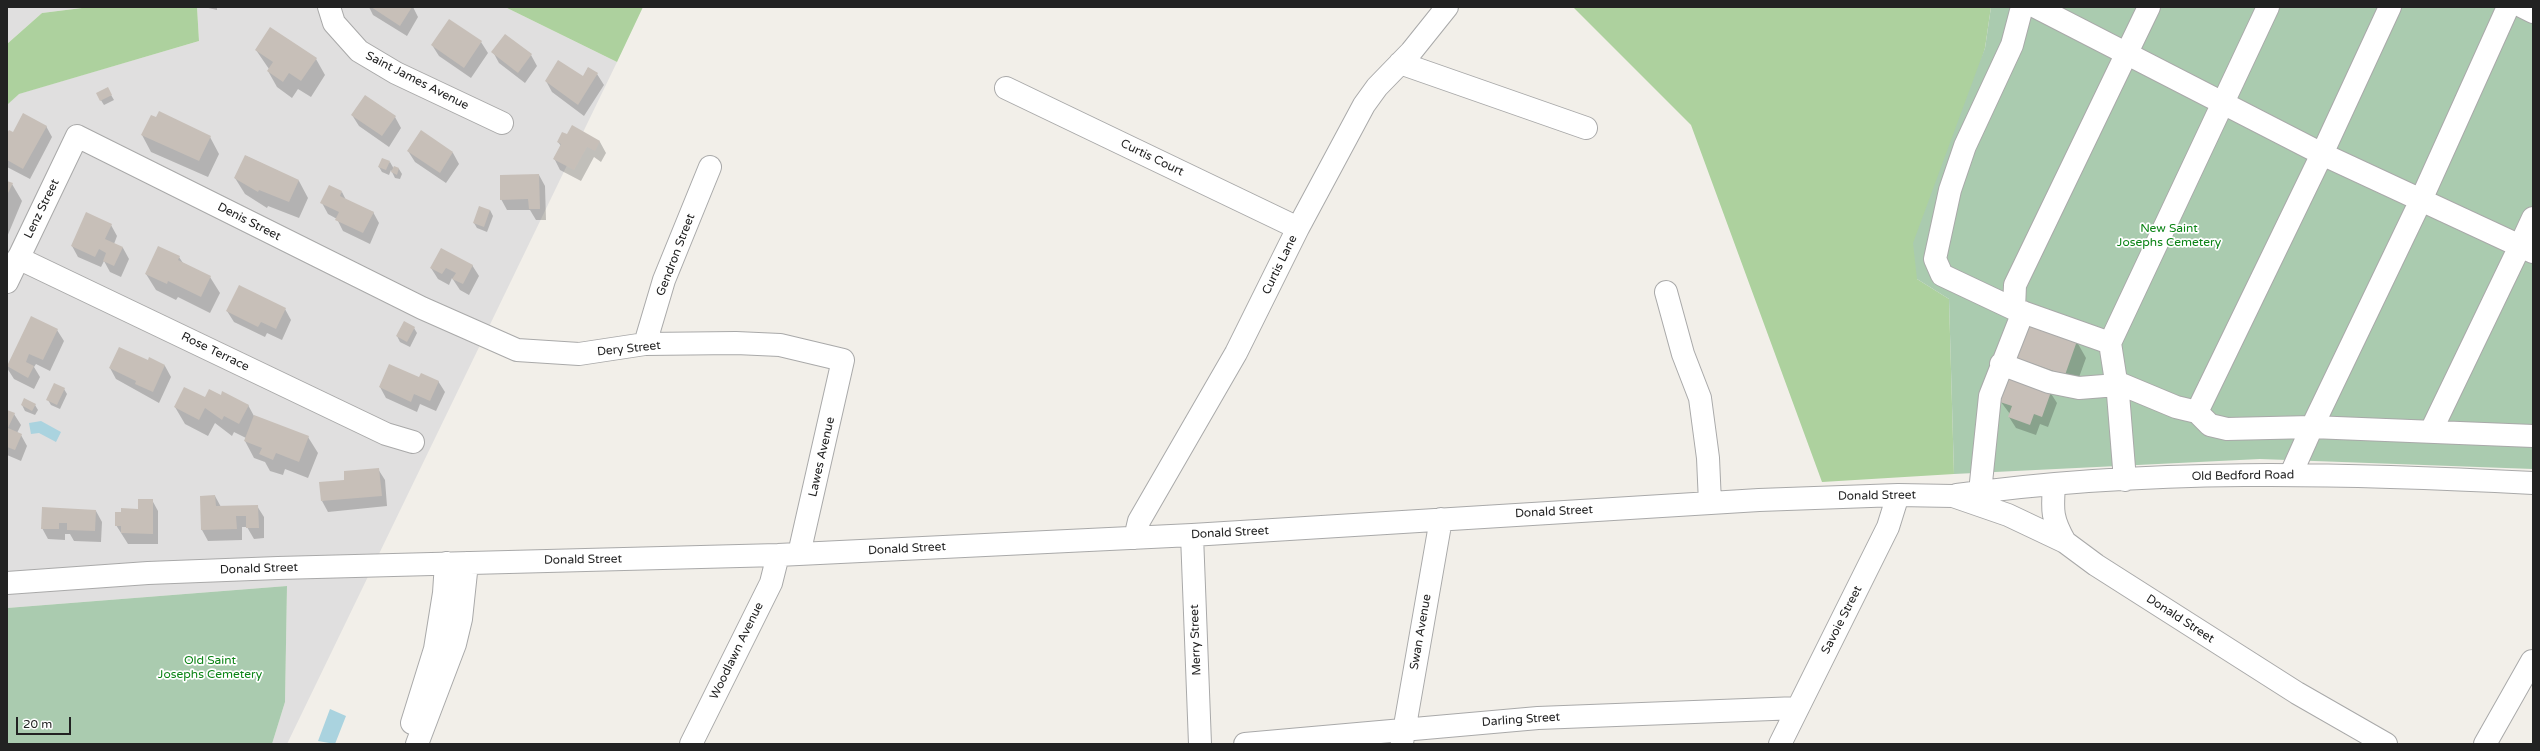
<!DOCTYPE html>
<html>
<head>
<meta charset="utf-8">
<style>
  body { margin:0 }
  #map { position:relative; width:2540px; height:751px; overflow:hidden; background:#f2efe9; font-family:"Varela Round",sans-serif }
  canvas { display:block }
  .frame { position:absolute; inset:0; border:8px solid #222; pointer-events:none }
  .scale { position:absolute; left:16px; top:717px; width:55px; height:18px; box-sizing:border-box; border:2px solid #222; border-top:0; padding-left:5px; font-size:12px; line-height:14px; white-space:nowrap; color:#222; -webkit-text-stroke:3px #fff; paint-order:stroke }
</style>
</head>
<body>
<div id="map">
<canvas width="2540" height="751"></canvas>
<div class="frame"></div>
<div class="scale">20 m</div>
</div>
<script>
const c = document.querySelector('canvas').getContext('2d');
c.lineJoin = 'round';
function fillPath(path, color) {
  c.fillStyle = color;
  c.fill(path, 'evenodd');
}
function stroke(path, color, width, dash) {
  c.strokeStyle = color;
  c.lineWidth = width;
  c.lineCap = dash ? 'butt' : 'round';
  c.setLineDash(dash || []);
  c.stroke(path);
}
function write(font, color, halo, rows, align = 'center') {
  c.font = font + ' "Varela Round",sans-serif';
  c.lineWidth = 3.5;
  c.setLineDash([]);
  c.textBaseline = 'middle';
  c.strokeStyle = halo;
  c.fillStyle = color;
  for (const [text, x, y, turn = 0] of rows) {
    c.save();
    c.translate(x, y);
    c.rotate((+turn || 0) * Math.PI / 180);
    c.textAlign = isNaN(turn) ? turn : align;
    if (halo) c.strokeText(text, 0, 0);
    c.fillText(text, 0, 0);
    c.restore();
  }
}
const residential = new Path2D(`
  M 7,7 L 90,7 L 42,13 L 7,44 Z
  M 197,7 L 505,7 L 617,62 L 287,744 L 272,744 L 285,702 L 287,586 L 7,608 L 7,105 L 18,94 L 199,41 Z`);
const forest = new Path2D(`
  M 90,7 L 197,7 L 199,41 L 19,94 L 7,105 L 7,44 L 42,13 Z
  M 505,7 L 643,7 L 617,62 Z
  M 1573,7 L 1991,7 L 1985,48 L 1917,279 L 1949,299 L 1954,474 L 1822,482 L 1691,125 Z`);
const cemetery = new Path2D(`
  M 1991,7 L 2533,7 L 2533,469 L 2260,459 L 1954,474 L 1949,299 L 1917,279 L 1913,243 L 1985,48 Z
  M 287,586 L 285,702 L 272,744 L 7,744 L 7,608 Z`);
const water = new Path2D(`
  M 41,421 L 61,432 L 56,442 L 39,433 L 31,434 L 29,423 Z
  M 330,709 L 346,716 L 335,744 L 318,741 Z`);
const shadow = new Path2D(`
  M 204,7 L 217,7 L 217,10 Z
  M 369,7 L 413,7 L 418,17 L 407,36 L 373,15 Z
  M 481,42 L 488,53 L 471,78 L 439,56 L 432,45 Z
  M 256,50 L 316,59 L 325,75 L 311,97 L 298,89 L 292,98 L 277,87 L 268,71 L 269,69 Z
  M 493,52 L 531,55 L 537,66 L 525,83 L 499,63 Z
  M 588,68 L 597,74 L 604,85 L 584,116 L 552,92 L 546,81 L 583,77 Z
  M 107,88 L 114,100 L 104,105 L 97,94 Z
  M 352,115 L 395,117 L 401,128 L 389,147 L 359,126 Z
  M 46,126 L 52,137 L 30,179 L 7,167 L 7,136 Z
  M 573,127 L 600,142 L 606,153 L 601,162 L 594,157 L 581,181 L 560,170 L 554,158 L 561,146 L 558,142 L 568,136 Z
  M 421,132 L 453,153 L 459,164 L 446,183 L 415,162 L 408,151 Z
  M 142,135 L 210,137 L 219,154 L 208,177 L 151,152 Z
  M 246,156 L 299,181 L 308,198 L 299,218 L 268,206 L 267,208 L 245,194 L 235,178 Z
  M 390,162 L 394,169 L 399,169 L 402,174 L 400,179 L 395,178 L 391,170 L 389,175 L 382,172 L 379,167 Z
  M 539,175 L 545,186 L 546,220 L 536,220 L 530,210 L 507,210 L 501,199 Z
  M 7,182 L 12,184 L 22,201 L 7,237 Z
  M 342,192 L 346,200 L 373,212 L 379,223 L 370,244 L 343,231 L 337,219 L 328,214 L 322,203 Z
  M 490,210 L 493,216 L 487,232 L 477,228 L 474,223 Z
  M 111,225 L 117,236 L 114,244 L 123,248 L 129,259 L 121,277 L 110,272 L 104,261 L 101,267 L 78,257 L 72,246 Z
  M 179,257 L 183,263 L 210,277 L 220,293 L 210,313 L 178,297 L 176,300 L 156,290 L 146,274 Z
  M 472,265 L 479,276 L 469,295 L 460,290 L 452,278 L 449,285 L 438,279 L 431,268 Z
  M 285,309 L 291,320 L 282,340 L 267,333 L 265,337 L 234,322 L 227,311 Z
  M 32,318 L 57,330 L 64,341 L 50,371 L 36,364 L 34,367 L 40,377 L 34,389 L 14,379 L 7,368 Z
  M 414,328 L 417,333 L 410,347 L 400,342 L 397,336 Z
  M 2077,342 L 2086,358 L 2074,391 L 2028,375 L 2019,358 Z
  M 150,359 L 165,366 L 171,377 L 159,403 L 116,379 L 110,368 L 148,362 Z
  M 420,378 L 438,381 L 445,392 L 436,411 L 420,404 L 417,412 L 386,398 L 380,387 Z
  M 64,389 L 67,394 L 60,409 L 51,405 L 48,400 Z
  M 2050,392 L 2057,403 L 2048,427 L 2040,424 L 2036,435 L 2016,428 L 2009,417 L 2010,414 L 2001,402 Z
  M 221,396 L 248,405 L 254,416 L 308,437 L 318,453 L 308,478 L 285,469 L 283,475 L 270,471 L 265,462 L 254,458 L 245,441 L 246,438 L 234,432 L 232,436 L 215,423 L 208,436 L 185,424 L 175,407 Z
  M 22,405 L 35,405 L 38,410 L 35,415 L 25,411 Z
  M 7,411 L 14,414 L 21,425 L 17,433 L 21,435 L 27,446 L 21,461 L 7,455 Z
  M 378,469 L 385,480 L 387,506 L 328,512 L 322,501 Z
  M 215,496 L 221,507 L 257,506 L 264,517 L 264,538 L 254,539 L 247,527 L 242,527 L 242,540 L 208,541 L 202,530 L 201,497 Z
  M 152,500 L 158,511 L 158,544 L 128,544 L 116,525 Z
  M 96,511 L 102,522 L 101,542 L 74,541 L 70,534 L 65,534 L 65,540 L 48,539 L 42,528 Z`);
const building = new Path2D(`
  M 371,7 L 412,7 L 400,26 Z
  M 449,19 L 482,41 L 464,68 L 431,45 Z
  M 270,27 L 317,58 L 301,81 L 289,73 L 283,82 L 267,71 L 273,62 L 255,50 Z
  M 505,34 L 532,54 L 518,73 L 491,52 Z
  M 558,60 L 583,76 L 588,67 L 598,73 L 578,105 L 545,81 Z
  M 108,87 L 112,95 L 100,101 L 96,93 Z
  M 365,95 L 396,116 L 382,136 L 351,115 Z
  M 159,111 L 211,136 L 199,161 L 141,135 L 151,115 L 156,117 Z
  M 23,113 L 47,126 L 23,169 L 7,160 L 7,133 L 9,130 L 13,132 Z
  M 572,125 L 600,141 L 595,151 L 587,147 L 574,170 L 553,159 L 561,144 L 557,142 L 562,132 L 567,134 Z
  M 421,130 L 453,152 L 440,173 L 407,151 Z
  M 245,155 L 299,180 L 289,202 L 259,190 L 258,192 L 234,178 Z
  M 382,158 L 390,161 L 386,170 L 378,167 Z
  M 394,166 L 399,168 L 397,175 L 391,172 Z
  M 539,174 L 540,209 L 529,209 L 528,199 L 500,200 L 500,175 Z
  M 7,181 L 13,183 L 7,195 Z
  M 329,185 L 342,191 L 340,196 L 374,212 L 363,233 L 335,220 L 339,212 L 320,203 Z
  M 479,206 L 490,210 L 484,227 L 473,223 Z
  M 86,212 L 112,224 L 105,239 L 123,247 L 114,266 L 103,261 L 106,253 L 99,249 L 95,257 L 71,246 Z
  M 158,246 L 180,256 L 178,260 L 211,276 L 201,297 L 168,281 L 167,284 L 145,274 Z
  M 441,248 L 473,265 L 463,284 L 452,279 L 456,273 L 446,268 L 442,274 L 430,268 Z
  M 239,285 L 286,308 L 276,329 L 261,322 L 258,327 L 226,311 Z
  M 31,316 L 58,329 L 43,360 L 29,354 L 26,362 L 34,366 L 28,378 L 7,366 Z
  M 404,321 L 415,327 L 407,342 L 396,336 Z
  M 2030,324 L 2077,341 L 2065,375 L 2017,358 Z
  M 119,347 L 148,360 L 149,357 L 165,365 L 153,392 L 135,384 L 136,381 L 109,368 Z
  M 389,364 L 419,377 L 421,373 L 439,381 L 430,401 L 414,394 L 411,402 L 379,387 Z
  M 2010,377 L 2051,392 L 2042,417 L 2034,414 L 2030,425 L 2008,417 L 2012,406 L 2000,402 Z
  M 54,383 L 65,388 L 57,405 L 46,400 Z
  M 184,387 L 205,397 L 209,389 L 221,395 L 222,391 L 249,405 L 239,424 L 224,416 L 222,420 L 205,408 L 199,420 L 174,407 Z
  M 24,398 L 36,404 L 32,411 L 21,405 Z
  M 7,410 L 15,413 L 8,428 L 22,434 L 15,450 L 7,447 Z
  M 254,415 L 309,436 L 299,462 L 276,453 L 273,460 L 259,454 L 262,448 L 244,441 Z
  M 379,468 L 382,496 L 321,501 L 319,482 L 344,480 L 344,471 Z
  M 215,495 L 216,506 L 258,505 L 259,528 L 246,528 L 246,516 L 236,516 L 237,529 L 201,530 L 200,496 Z
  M 138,499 L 153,499 L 153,534 L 121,533 L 121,526 L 115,526 L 115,512 L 121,512 L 121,508 L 138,509 Z
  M 42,507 L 96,510 L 95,531 L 67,530 L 67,523 L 59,523 L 59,529 L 41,529 Z`);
const minor = new Path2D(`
  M 329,7 L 334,23 L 359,51 L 396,73 L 502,123
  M 2036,7 L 2322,154 L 2197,412 L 2210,425 L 2227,429 L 2312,427 L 2421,200 L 2520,246 L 2431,431
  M 2390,7 L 2322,154 L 2421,200 L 2508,7
  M 2523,7 L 2533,12
  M 1400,63 L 1586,128
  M 1006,88 L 1298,228
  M 2533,218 L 2520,246 L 2533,252
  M 18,258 L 386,434 L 413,442
  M 7,282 L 77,136 L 422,308 L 517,350 L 579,354 L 645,344 L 736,343 L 780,345 L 843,360 L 799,554
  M 1666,292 L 1683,354 L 1700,398 L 1708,458 L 1710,503
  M 2014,309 L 1942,275 L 1935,259 L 1950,190 L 1965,146 L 2012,45 L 2022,7
  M 2110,343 L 2014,309 L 2015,285 L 2149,7
  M 645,344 L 664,280 L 710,167
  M 2001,364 L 2049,382 L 2079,388 L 2117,385
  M 2116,382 L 2176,407 L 2197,412
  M 2291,474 L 2312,427 L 2533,436
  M 2125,480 L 2118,394 L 2110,343 L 2268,7
  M 2054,486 C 2052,511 2052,519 2065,542
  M 1980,492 L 1990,396 L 2023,312
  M 1957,495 C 2148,468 2341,473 2533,483
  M 1192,535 L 1200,744
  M 1135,538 L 1139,521 L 1236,353 L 1298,228 L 1364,105 L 1377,87 L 1411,52 L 1447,7
  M 7,583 L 148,573 L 278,568 L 778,555 L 1192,535 L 1759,500 L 1898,495 L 1953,496 L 2008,515 L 2065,542 L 2096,565 L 2297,693 L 2386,744
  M 412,723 L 435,649 L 444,593 L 446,563
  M 1402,743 L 1441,519
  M 417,744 L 455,644 L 461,619 L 467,563
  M 691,744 L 771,583 L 778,555
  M 1245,744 L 1538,718 L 1798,708
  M 1780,744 L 1888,527 L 1898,495
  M 2485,744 L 2532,661`);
const streetNames = [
  ["Saint James Avenue",417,81,27],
  ["Curtis Court",1152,158,26],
  ["Lenz Street",42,209,-64],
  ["Denis Street",249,222,27],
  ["Gendron Street",676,255,-69],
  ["Curtis Lane",1280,265,-64],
  ["Dery Street",629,349,-6],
  ["Rose Terrace",215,352,26],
  ["Lawes Avenue",822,457,-77],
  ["Old Bedford Road",2243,476,-1],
  ["Donald Street",1877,496,-1],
  ["Donald Street",1554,512,-3],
  ["Donald Street",1230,533,-3],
  ["Donald Street",907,549,-3],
  ["Donald Street",583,560,-1],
  ["Donald Street",259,569,-2],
  ["Donald Street",2180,619,33],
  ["Savoie Street",1842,620,-63],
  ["Swan Avenue",1421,632,-80],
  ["Merry Street",1196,640,-92],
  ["Woodlawn Avenue",737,651,-64],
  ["Darling Street",1521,720,-4]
];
const parkNames = [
  ["New Saint",2169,229],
  ["Josephs Cemetery",2169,243],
  ["Old Saint",210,661],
  ["Josephs Cemetery",210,675]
];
fillPath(residential, '#e0dfdf');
fillPath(forest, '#add19e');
fillPath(cemetery, '#aacbaf');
fillPath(water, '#aad3df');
fillPath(shadow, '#0003');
fillPath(building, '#c7bfb8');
stroke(minor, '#a9a9a9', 24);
stroke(minor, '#fff', 22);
write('12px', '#222', '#fff', streetNames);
write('12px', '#0c8416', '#fff', parkNames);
</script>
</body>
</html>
